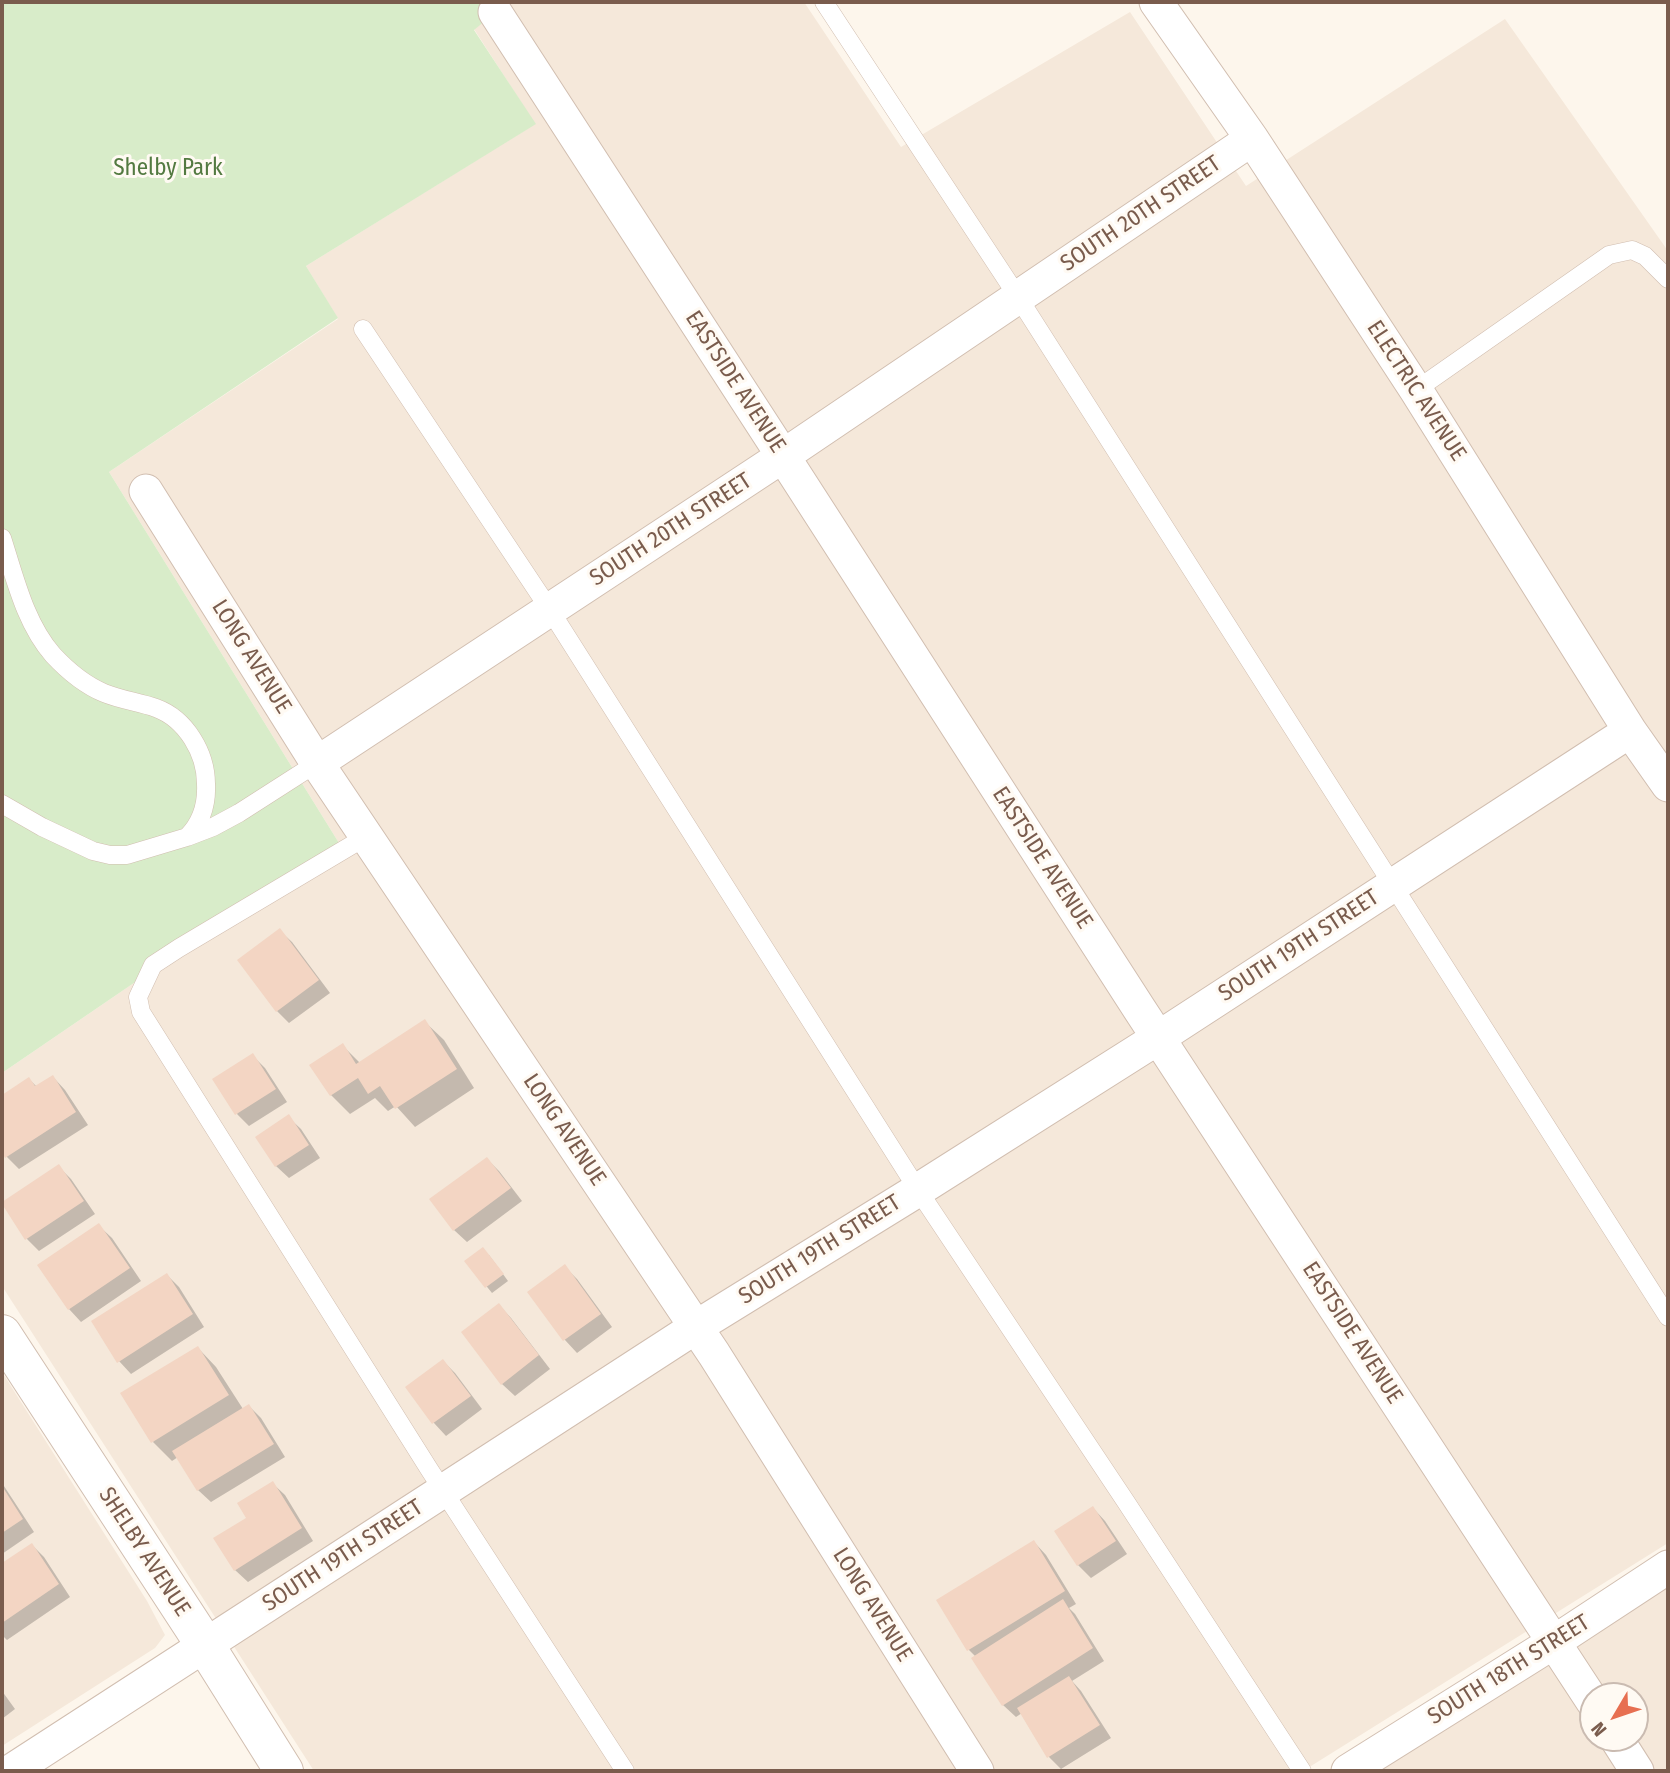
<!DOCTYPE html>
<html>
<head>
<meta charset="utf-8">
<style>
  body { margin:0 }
  #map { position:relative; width:1670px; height:1773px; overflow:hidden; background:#fdf6ec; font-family:"Fira Sans Condensed",sans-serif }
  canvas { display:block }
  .frame { position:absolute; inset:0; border:4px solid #7a5c4d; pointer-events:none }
  .north { position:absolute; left:1579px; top:1682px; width:70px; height:70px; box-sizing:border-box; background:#fffaf3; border:2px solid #cabbb1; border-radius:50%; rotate:231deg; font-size:19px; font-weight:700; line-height:28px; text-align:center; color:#7a5c4d }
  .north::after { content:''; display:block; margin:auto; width:24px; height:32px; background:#e76f51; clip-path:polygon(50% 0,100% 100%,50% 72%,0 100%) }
</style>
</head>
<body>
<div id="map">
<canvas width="1670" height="1773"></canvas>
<div class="frame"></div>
<div class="north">N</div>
</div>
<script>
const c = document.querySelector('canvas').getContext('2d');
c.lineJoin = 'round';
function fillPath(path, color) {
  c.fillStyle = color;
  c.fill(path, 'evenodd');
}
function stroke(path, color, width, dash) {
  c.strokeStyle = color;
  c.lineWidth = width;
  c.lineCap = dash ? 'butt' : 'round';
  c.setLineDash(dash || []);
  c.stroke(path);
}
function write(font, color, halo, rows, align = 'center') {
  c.font = font + ' "Fira Sans Condensed",sans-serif';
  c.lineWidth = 6;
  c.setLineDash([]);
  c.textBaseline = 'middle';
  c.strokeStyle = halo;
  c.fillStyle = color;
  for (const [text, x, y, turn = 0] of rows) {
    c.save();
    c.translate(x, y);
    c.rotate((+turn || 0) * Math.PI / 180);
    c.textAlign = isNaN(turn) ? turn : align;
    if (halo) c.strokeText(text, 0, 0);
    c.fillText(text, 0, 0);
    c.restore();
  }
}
const residential = new Path2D(`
  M 508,2 L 804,2 L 901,147 L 1130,12 L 1246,186 L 1505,19 L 1668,251 L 1668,1543 L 1303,1771 L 314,1771 L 2,1286 L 2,1073 L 339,843 L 109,472 L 338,319 L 306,266 L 535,124 L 474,29 Z
  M 2,1372 L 147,1601 L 165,1635 L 155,1648 L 2,1746 Z
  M 1668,1582 L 1668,1771 L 1371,1771 ZM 1593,1696 L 1635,1696 L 1635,1738 L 1593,1738 Z`);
const green = new Path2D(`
  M 2,2 L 508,2 L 474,30 L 536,124 L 306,266 L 338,318 L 109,472 L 339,843 L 2,1073 Z`);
const shadow = new Path2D(`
  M 279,930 L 292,942 L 330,993 L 289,1023 L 277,1011 Z
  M 425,1022 L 444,1040 L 474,1088 L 415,1127 L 396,1106 L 388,1111 L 375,1098 L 350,1114 L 331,1095 L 342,1045 L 360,1063 Z
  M 252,1055 L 265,1068 L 287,1102 L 249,1126 L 237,1114 Z
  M 53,1077 L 65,1090 L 88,1125 L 19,1169 L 7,1157 L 2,1149 L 2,1097 L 29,1079 L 37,1087 Z
  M 288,1117 L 301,1129 L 320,1158 L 289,1178 L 276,1166 Z
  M 487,1159 L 499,1171 L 522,1201 L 467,1242 L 454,1230 Z
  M 58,1166 L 71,1179 L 95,1214 L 39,1251 L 27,1239 L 3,1203 Z
  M 99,1226 L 112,1238 L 141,1281 L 81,1322 L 69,1309 Z
  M 489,1255 L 508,1281 L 492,1293 L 467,1262 Z
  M 565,1267 L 577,1279 L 612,1327 L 577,1353 L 565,1340 L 530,1293 Z
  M 167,1275 L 179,1287 L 204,1327 L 131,1374 L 119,1361 Z
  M 499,1305 L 511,1318 L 550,1369 L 515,1396 L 502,1384 Z
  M 198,1348 L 216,1367 L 243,1409 L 249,1406 L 261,1418 L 285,1457 L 211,1502 L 198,1490 L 178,1457 L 172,1461 L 153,1442 Z
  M 443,1361 L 455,1373 L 482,1409 L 446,1436 L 434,1423 L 407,1387 Z
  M 2,1483 L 34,1532 L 2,1554 Z
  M 272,1483 L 285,1495 L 313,1541 L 248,1582 L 235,1570 L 248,1518 Z
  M 1093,1508 L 1105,1521 L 1127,1554 L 1091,1578 L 1078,1565 Z
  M 1034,1542 L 1046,1555 L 1076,1604 L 1069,1608 L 1075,1614 L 1104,1661 L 1072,1681 L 1081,1691 L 1111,1738 L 1061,1769 L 1049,1757 L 1022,1713 L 1016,1717 L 1003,1705 L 976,1657 L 968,1649 Z
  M 32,1545 L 44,1557 L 70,1597 L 7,1640 L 2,1635 L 2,1566 Z
  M 2,1691 L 15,1709 L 2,1719 Z`);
const building = new Path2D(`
  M 280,928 L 319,980 L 276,1012 L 237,960 Z
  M 425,1019 L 457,1069 L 395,1109 L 380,1086 L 368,1094 L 358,1078 L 330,1096 L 309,1065 L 343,1043 L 356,1064 Z
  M 253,1053 L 276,1089 L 235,1115 L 212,1079 Z
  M 53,1075 L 76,1112 L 5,1158 L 2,1152 L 2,1095 L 29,1077 L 35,1086 Z
  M 289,1114 L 309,1145 L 275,1167 L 255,1137 Z
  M 487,1157 L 511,1188 L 453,1231 L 429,1199 Z
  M 59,1164 L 84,1201 L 25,1240 L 2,1204 L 2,1202 Z
  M 99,1223 L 130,1268 L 68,1310 L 37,1265 Z
  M 483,1247 L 504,1274 L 485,1288 L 464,1261 Z
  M 565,1264 L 601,1314 L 563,1341 L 527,1292 Z
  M 167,1273 L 193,1314 L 117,1363 L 91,1321 Z
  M 499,1303 L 539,1355 L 501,1385 L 461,1332 Z
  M 198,1346 L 229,1395 L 151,1443 L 120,1393 Z
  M 443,1359 L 471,1396 L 432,1424 L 405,1387 Z
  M 249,1404 L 274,1444 L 197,1491 L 172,1451 Z
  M 273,1481 L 302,1528 L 234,1571 L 213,1538 L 246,1518 L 237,1503 Z
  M 2,1486 L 23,1519 L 2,1533 Z
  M 1093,1506 L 1116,1541 L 1077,1566 L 1054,1531 Z
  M 1034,1540 L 1065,1591 L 967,1651 L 936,1600 Z
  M 32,1543 L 59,1584 L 2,1623 L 2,1563 Z
  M 1063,1599 L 1093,1648 L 1002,1706 L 971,1658 Z
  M 1069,1676 L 1100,1725 L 1047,1758 L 1017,1708 Z`);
const service = new Path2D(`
  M 824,2 L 1018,297 L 1668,1317
  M 363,329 L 550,610 L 918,1190 L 1126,1502 L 1302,1771
  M 1416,390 L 1609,255 L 1632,250 L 1645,256 L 1668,279
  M 2,538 C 15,578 25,623 53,655 C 67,670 85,685 104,693 C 121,700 139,702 156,708 C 186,719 206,753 206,784 C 207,805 201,823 187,837
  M 2,804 L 42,827 L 93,851 L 110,855 L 127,855 L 187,837 L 213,827 L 239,813 L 317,763
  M 367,836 L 179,948 L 153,965 L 138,997 L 141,1012 L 429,1469 L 625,1771`);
const minor = new Path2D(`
  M 1156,2 L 1252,139 L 1416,390 L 1630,731 L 1668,785
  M 495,12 L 783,456 L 1140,1010 L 1593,1702
  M 146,491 L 317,763 L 714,1354 L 977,1771
  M 317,763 L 783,456 L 1252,139
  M 1616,1738 L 1637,1771
  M 11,1771 L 696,1327 L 918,1190 L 1158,1038 L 1630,731
  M 1348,1771 L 1554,1642 L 1668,1567`);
const tertiary = new Path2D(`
  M 2,1334 L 205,1645 L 284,1771`);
const parkNames = [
  ["Shelby Park",168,169]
];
const streetNames = [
  ["SOUTH 20TH STREET",1141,214,-34],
  ["EASTSIDE AVENUE",735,382,57],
  ["ELECTRIC AVENUE",1416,391,57],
  ["SOUTH 20TH STREET",671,530,-33],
  ["LONG AVENUE",251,657,58],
  ["EASTSIDE AVENUE",1042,858,57],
  ["SOUTH 19TH STREET",1299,946,-33],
  ["LONG AVENUE",564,1130,56],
  ["SOUTH 19TH STREET",820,1250,-32],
  ["EASTSIDE AVENUE",1352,1333,57],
  ["SHELBY AVENUE",144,1552,57],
  ["SOUTH 19TH STREET",343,1556,-33],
  ["LONG AVENUE",872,1605,58],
  ["SOUTH 18TH STREET",1509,1670,-32]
];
fillPath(residential, '#f5e8da');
fillPath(green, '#d8ecc9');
fillPath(shadow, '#0003');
fillPath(building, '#f3d5c3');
stroke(service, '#d1beb0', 19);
stroke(minor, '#d1beb0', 35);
stroke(tertiary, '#d1beb0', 40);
stroke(service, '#fff', 18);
stroke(minor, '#fff', 33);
stroke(tertiary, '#fff', 38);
write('23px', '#537a41', '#fffaf3', parkNames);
write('23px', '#7a5c4d', '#fffaf3', streetNames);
</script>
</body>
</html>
